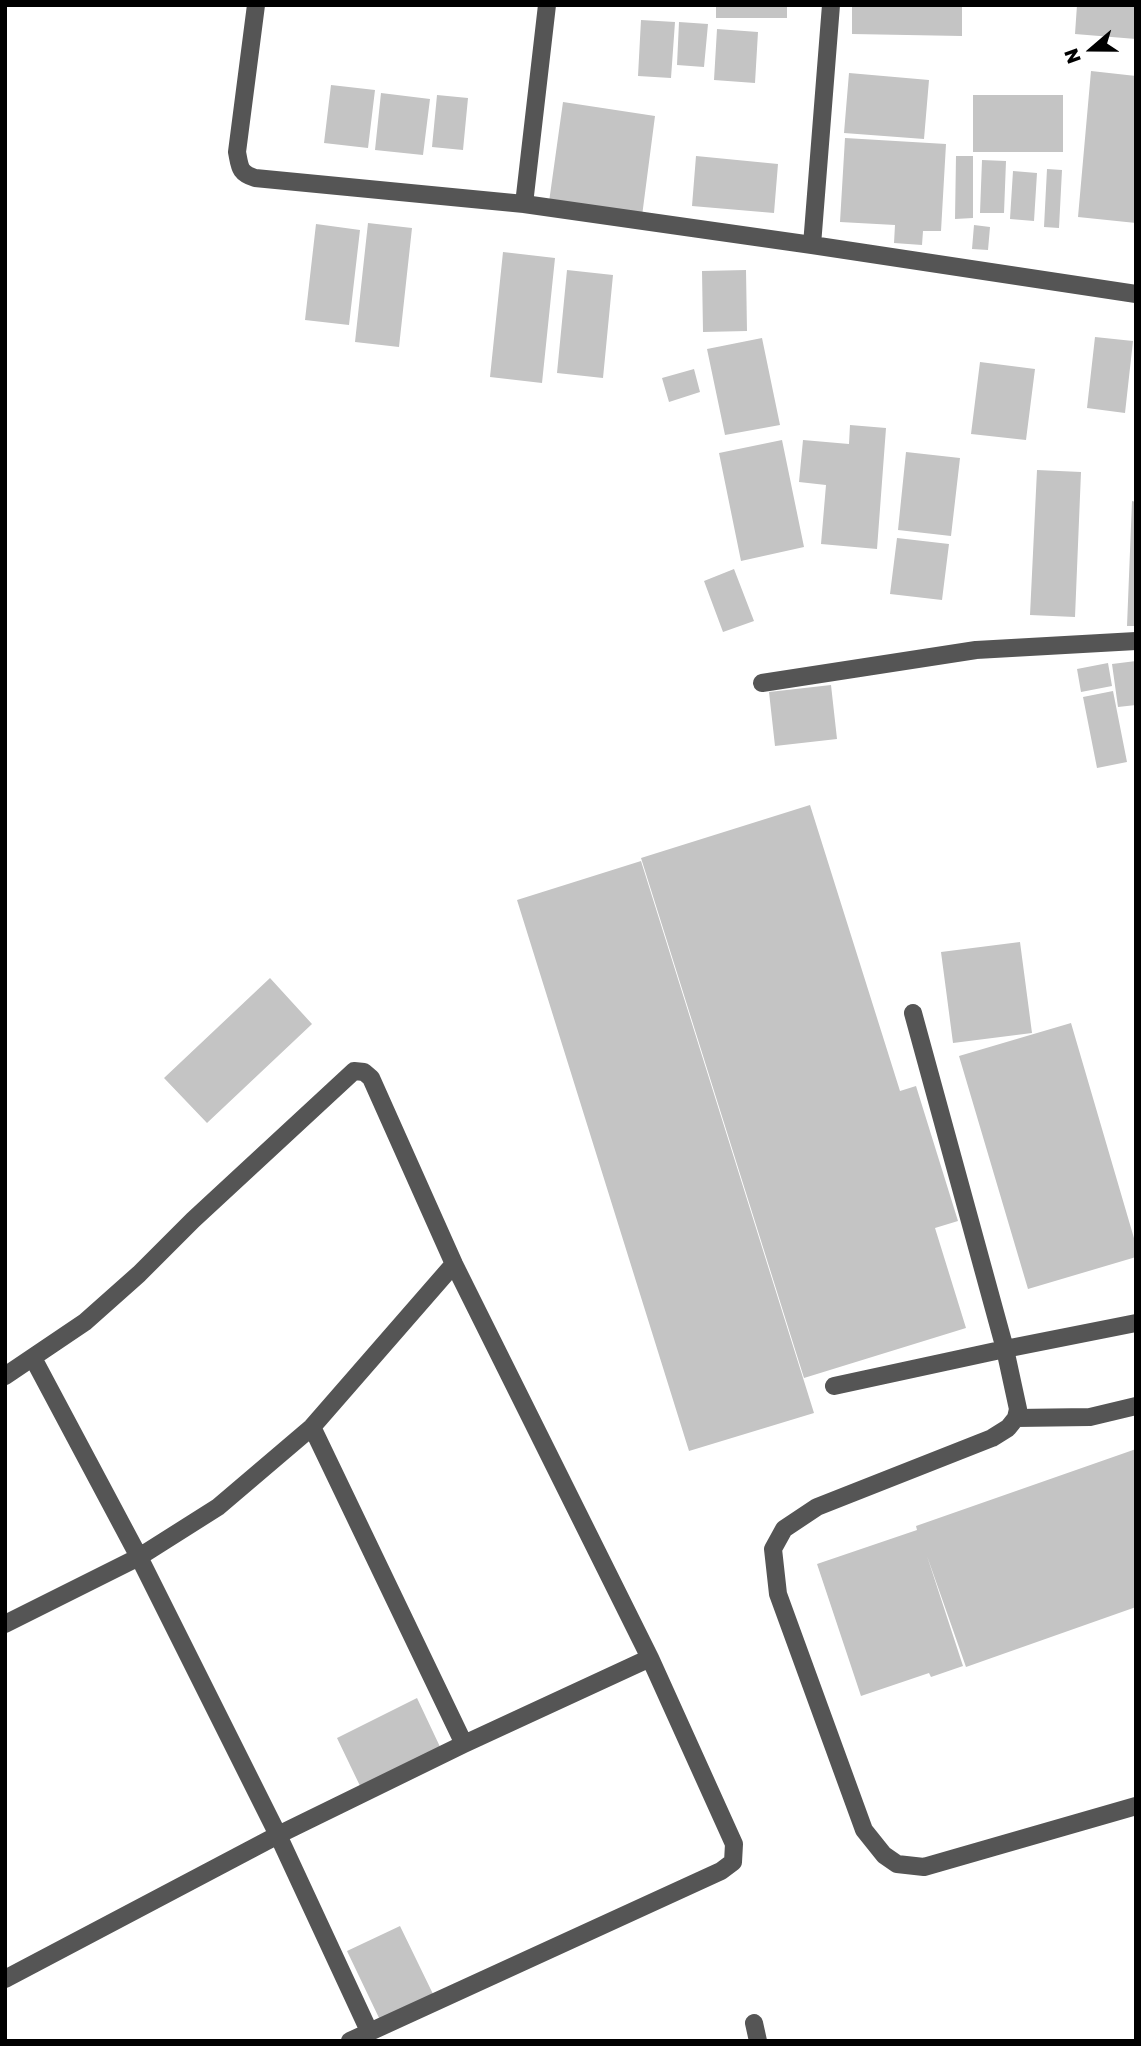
<!DOCTYPE html>
<html>
<head>
<meta charset="utf-8">
<style>
  body { margin:0 }
  #map { position:relative; width:1141px; height:2046px; overflow:hidden; background:#fff; font-family:"Golos Text",sans-serif }
  canvas { display:block }
  .frame { position:absolute; inset:0; border:7px solid #000; pointer-events:none }
  .north { position:absolute; left:1057px; top:14px; width:70px; height:70px; -webkit-text-stroke:5px #fff; paint-order:stroke; rotate:250deg; font-size:19px; font-weight:700; line-height:28px; text-align:center; color:#000 }
  .north::after { content:''; display:block; margin:auto; width:24px; height:32px; background:#000; clip-path:polygon(50% 0,100% 100%,50% 72%,0 100%) }
</style>
</head>
<body>
<div id="map">
<canvas width="1141" height="2046"></canvas>
<div class="frame"></div>
<div class="north">N</div>
</div>
<script>
const c = document.querySelector('canvas').getContext('2d');
c.lineJoin = 'round';
function fillPath(path, color) {
  c.fillStyle = color;
  c.fill(path, 'evenodd');
}
function stroke(path, color, width, dash) {
  c.strokeStyle = color;
  c.lineWidth = width;
  c.lineCap = dash ? 'butt' : 'round';
  c.setLineDash(dash || []);
  c.stroke(path);
}
const building = new Path2D(`
  M 716,5 L 787,5 L 787,18 L 716,18 Z
  M 852,5 L 962,5 L 962,36 L 852,34 Z
  M 1077,5 L 1136,5 L 1136,39 L 1075,34 Z
  M 641,20 L 675,22 L 671,78 L 638,76 Z
  M 679,22 L 708,24 L 704,67 L 677,65 Z
  M 717,29 L 758,32 L 755,83 L 714,80 Z
  M 1091,71 L 1136,76 L 1136,223 L 1078,217 Z
  M 849,73 L 929,80 L 924,139 L 844,133 Z
  M 331,85 L 375,90 L 368,148 L 324,143 Z
  M 381,93 L 430,99 L 423,155 L 375,150 Z
  M 437,95 L 468,98 L 463,150 L 432,147 Z
  M 973,95 L 1063,95 L 1063,152 L 973,152 Z
  M 563,102 L 655,116 L 642,216 L 549,202 Z
  M 845,138 L 946,144 L 941,231 L 923,231 L 922,245 L 894,243 L 895,225 L 840,222 Z
  M 696,156 L 778,164 L 774,213 L 692,206 Z
  M 956,156 L 973,156 L 973,218 L 955,219 Z
  M 982,160 L 1006,161 L 1004,213 L 980,213 Z
  M 1047,169 L 1062,170 L 1059,228 L 1044,227 Z
  M 1013,171 L 1037,173 L 1034,221 L 1010,219 Z
  M 368,223 L 412,228 L 399,347 L 355,342 Z
  M 316,224 L 360,230 L 349,325 L 305,320 Z
  M 974,225 L 990,227 L 988,250 L 972,249 Z
  M 503,252 L 555,258 L 542,383 L 490,377 Z
  M 567,270 L 613,275 L 603,378 L 557,373 Z
  M 746,270 L 747,331 L 703,332 L 702,271 Z
  M 1095,337 L 1133,341 L 1125,413 L 1087,408 Z
  M 762,338 L 780,425 L 725,435 L 707,349 Z
  M 980,362 L 1035,369 L 1026,440 L 971,434 Z
  M 694,369 L 700,392 L 669,402 L 662,378 Z
  M 850,425 L 886,428 L 877,549 L 821,544 L 826,485 L 799,482 L 803,440 L 849,444 Z
  M 782,440 L 804,547 L 741,561 L 719,453 Z
  M 906,452 L 960,458 L 951,536 L 898,530 Z
  M 1037,470 L 1081,472 L 1075,617 L 1030,615 Z
  M 1132,501 L 1136,502 L 1136,626 L 1127,626 Z
  M 897,538 L 949,544 L 942,600 L 890,594 Z
  M 734,569 L 754,621 L 723,632 L 704,581 Z
  M 1136,661 L 1136,705 L 1118,707 L 1112,664 Z
  M 1108,663 L 1112,686 L 1081,692 L 1077,669 Z
  M 831,685 L 837,739 L 775,746 L 769,692 Z
  M 1113,691 L 1127,762 L 1097,768 L 1083,697 Z
  M 810,805 L 900,1091 L 916,1086 L 958,1221 L 935,1228 L 966,1328 L 804,1378 L 641,858 Z
  M 641,861 L 814,1413 L 689,1451 L 517,900 Z
  M 1020,942 L 1032,1033 L 953,1043 L 941,952 Z
  M 270,978 L 312,1024 L 207,1123 L 164,1078 Z
  M 1071,1023 L 1136,1245 L 1136,1257 L 1028,1289 L 959,1056 Z
  M 1136,1449 L 1136,1607 L 966,1667 L 927,1556 L 963,1666 L 931,1677 L 929,1673 L 861,1696 L 817,1564 L 917,1530 L 916,1526 Z
  M 417,1698 L 442,1751 L 362,1790 L 337,1738 Z
  M 400,1926 L 433,1994 L 380,2020 L 347,1951 Z`);
const minor = new Path2D(`
  M 256,5 L 237,152 C 240,167 239,173 255,178 L 524,204 L 812,245 L 1136,294
  M 524,204 L 547,5
  M 812,245 L 831,5
  M 762,683 L 976,650 L 1136,641
  M 913,1013 L 1005,1349 L 1018,1409 L 1016,1418
  M 33,1358 L 139,1557 L 278,1835 L 464,1744 L 650,1658
  M 5,1376 L 85,1322 L 139,1274 L 193,1220 L 354,1071 L 364,1072 L 371,1078 L 454,1264 L 650,1658 L 734,1844 L 733,1862 L 721,1871 L 350,2041
  M 834,1386 L 1005,1349 L 1136,1323
  M 1136,1406 L 1090,1417 L 1016,1418 L 1008,1428 L 992,1438 L 817,1507 L 784,1529 L 773,1549 L 778,1594 L 864,1830 L 884,1855 L 897,1864 L 924,1867 L 1136,1806
  M 312,1427 L 464,1744
  M 5,1624 L 139,1557 L 218,1507 L 312,1427 L 454,1264
  M 5,1979 L 278,1835 L 369,2031
  M 754,2023 L 758,2041`);
fillPath(building, '#c4c4c4');
stroke(minor, '#555', 18);
</script>
</body>
</html>
